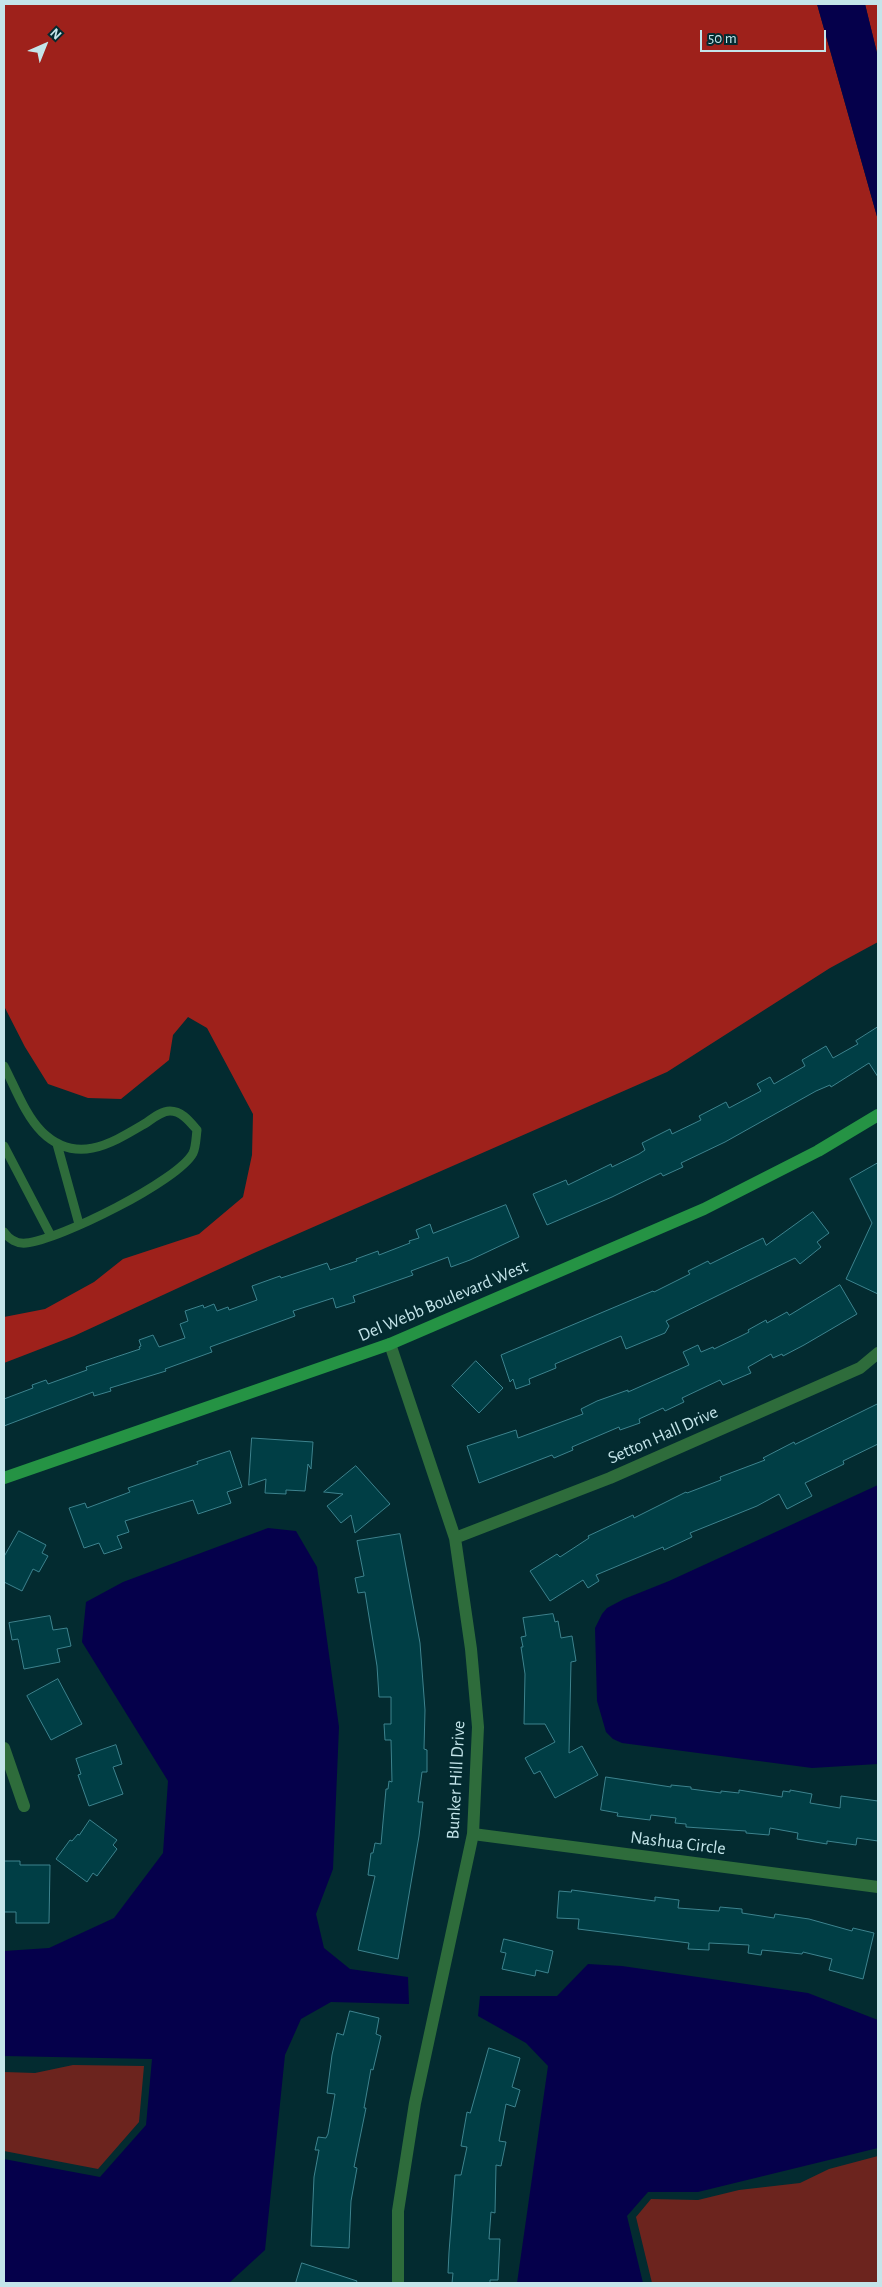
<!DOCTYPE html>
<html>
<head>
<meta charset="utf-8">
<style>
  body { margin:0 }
  #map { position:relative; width:882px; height:2287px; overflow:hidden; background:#032b30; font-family:"Alegreya Sans",sans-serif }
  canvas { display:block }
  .frame { position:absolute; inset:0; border:5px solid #c4e5ea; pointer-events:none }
  .north { position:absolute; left:20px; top:20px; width:50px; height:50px; -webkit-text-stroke:4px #032b30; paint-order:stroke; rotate:44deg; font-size:14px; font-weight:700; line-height:20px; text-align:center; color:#c4e5ea }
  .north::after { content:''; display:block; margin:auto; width:18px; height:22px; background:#c4e5ea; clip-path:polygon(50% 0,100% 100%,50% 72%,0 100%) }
  .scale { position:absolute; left:700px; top:30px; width:126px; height:22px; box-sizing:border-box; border:2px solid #c4e5ea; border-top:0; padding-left:6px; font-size:15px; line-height:18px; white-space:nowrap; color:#c4e5ea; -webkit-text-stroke:4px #032b30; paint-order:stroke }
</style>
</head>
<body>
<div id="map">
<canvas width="882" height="2287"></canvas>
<div class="frame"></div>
<div class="north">N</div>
<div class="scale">50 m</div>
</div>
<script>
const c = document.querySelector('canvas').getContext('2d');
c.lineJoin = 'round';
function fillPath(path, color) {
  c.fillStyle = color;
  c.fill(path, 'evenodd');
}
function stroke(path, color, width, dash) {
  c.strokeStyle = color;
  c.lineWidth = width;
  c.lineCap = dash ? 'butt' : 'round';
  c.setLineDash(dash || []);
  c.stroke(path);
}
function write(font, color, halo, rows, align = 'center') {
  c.font = font + ' "Alegreya Sans",sans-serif';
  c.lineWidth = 4;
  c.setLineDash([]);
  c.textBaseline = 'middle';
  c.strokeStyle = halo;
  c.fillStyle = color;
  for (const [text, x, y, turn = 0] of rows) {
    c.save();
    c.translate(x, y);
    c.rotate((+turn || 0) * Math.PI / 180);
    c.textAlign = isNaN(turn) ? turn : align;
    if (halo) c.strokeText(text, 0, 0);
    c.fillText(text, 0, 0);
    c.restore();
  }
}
const green = new Path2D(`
  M 73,2065 L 144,2066 L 139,2122 L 98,2169 L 4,2151 L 4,2072 L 35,2073 Z
  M 878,2156 L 878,2283 L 652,2283 L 636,2217 L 651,2199 L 698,2200 L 739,2190 L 800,2183 L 829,2169 Z`);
const forest = new Path2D(`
  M 4,4 L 817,4 L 878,220 L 878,942 L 830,968 L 667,1072 L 254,1253 L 74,1336 L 4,1363 L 4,1317 L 45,1309 L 94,1282 L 123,1259 L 199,1234 L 243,1197 L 252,1155 L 253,1114 L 207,1028 L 188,1017 L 173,1035 L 169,1060 L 121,1099 L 88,1098 L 48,1084 L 25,1047 L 4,1006 Z
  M 865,4 L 878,4 L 878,57 Z`);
const water = new Path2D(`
  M 817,4 L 865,4 L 878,57 L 878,220 Z
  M 878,1485 L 878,1764 L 812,1768 L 622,1743 L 613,1739 L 606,1732 L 597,1701 L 595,1628 L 602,1614 L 607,1608 L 624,1599 L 669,1581 Z
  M 268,1528 L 296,1531 L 317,1567 L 339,1727 L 333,1869 L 316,1914 L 324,1948 L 350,1969 L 408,1977 L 409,2004 L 331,2002 L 301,2019 L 285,2055 L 265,2250 L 229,2283 L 4,2283 L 4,2159 L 100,2177 L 146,2125 L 152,2059 L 4,2056 L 4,1951 L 49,1948 L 114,1918 L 163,1853 L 168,1781 L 82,1642 L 86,1602 L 123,1582 Z
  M 588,1964 L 622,1966 L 808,1993 L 878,2020 L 878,2148 L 698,2192 L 648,2192 L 627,2216 L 643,2283 L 517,2283 L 548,2066 L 526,2043 L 478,2016 L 480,1996 L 557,1996 Z`);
const building = new Path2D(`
  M 878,1027 L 878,1077 L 869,1063 L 831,1087 L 830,1085 L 816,1091 L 725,1142 L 681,1163 L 683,1167 L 663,1176 L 661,1173 L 612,1197 L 547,1225 L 533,1194 L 566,1180 L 568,1185 L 611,1164 L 612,1167 L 639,1154 L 645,1150 L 642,1143 L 670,1129 L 672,1134 L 701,1120 L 699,1116 L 726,1102 L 729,1108 L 761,1091 L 757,1084 L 770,1077 L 774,1084 L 805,1066 L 802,1060 L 826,1046 L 833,1058 L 858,1044 L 856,1041 Z
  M 878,1163 L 878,1294 L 846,1279 L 872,1223 L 850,1179 Z
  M 506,1205 L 519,1237 L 470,1260 L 451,1267 L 448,1257 L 411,1271 L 413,1275 L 353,1296 L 355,1302 L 336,1308 L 333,1298 L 293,1311 L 295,1316 L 210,1347 L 212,1352 L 165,1369 L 166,1371 L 110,1388 L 111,1391 L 94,1396 L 93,1392 L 4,1426 L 4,1399 L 33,1388 L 32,1385 L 46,1380 L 48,1384 L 87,1370 L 86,1367 L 140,1349 L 139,1347 L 141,1346 L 139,1340 L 153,1335 L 159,1347 L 185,1338 L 180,1324 L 188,1321 L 185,1311 L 203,1305 L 204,1308 L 214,1304 L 217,1311 L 228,1307 L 229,1310 L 257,1300 L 252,1286 L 280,1276 L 281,1278 L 327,1263 L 330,1270 L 357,1261 L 356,1259 L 378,1251 L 379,1255 L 410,1243 L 409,1241 L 419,1238 L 416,1230 L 430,1224 L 433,1233 Z
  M 813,1212 L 829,1233 L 817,1242 L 821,1247 L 800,1264 L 795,1258 L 723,1293 L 666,1321 L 669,1326 L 665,1333 L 626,1349 L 621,1336 L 555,1364 L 556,1368 L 529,1379 L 530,1384 L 516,1389 L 513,1379 L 510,1382 L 501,1355 L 653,1291 L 654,1292 L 690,1274 L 688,1271 L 708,1261 L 710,1264 L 763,1238 L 766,1245 Z
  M 840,1285 L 857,1314 L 804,1345 L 783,1356 L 782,1354 L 773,1358 L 771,1354 L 748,1367 L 751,1373 L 723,1385 L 720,1380 L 682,1398 L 684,1402 L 665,1411 L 663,1408 L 639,1419 L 640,1423 L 620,1430 L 619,1427 L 572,1447 L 573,1450 L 554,1458 L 552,1455 L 479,1483 L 467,1446 L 516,1430 L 518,1438 L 583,1414 L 581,1409 L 597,1401 L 628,1390 L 628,1392 L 689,1365 L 683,1352 L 698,1345 L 701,1352 L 713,1347 L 714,1349 L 741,1336 L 749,1332 L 748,1330 L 766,1320 L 767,1323 L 787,1312 L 789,1315 Z
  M 476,1361 L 503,1388 L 479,1413 L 452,1386 Z
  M 878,1404 L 878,1444 L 843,1461 L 844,1464 L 805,1483 L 812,1496 L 787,1509 L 779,1494 L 757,1506 L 690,1533 L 692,1537 L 664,1550 L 663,1547 L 596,1575 L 599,1581 L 588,1588 L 583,1580 L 550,1601 L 530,1571 L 557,1554 L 560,1557 L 589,1538 L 588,1536 L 633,1515 L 634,1518 L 686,1492 L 687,1493 L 721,1480 L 720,1477 L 765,1460 L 763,1458 L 794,1442 L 795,1444 Z
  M 252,1438 L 313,1442 L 311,1469 L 308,1464 L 305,1491 L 286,1490 L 286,1494 L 265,1493 L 266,1479 L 249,1485 Z
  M 230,1451 L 242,1487 L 227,1492 L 231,1503 L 198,1514 L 193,1500 L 170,1507 L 125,1521 L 129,1532 L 117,1536 L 122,1548 L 104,1554 L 99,1543 L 84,1548 L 69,1508 L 85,1503 L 87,1508 L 130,1492 L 128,1488 L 198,1464 L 197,1462 Z
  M 356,1466 L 390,1504 L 355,1533 L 351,1515 L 341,1523 L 327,1506 L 343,1494 L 324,1492 Z
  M 19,1531 L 46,1545 L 42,1553 L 48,1556 L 39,1572 L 33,1569 L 22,1591 L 4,1582 L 4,1557 Z
  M 400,1534 L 420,1643 L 425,1710 L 424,1749 L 427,1750 L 427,1772 L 422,1772 L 418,1802 L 423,1802 L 419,1836 L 398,1959 L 358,1950 L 375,1876 L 368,1875 L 371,1853 L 373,1853 L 375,1843 L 381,1844 L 386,1789 L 388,1789 L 389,1781 L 392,1782 L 391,1740 L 385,1740 L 384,1724 L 391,1724 L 391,1697 L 379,1697 L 377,1666 L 365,1592 L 358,1593 L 355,1578 L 364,1576 L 357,1541 Z
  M 553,1614 L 555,1622 L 558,1621 L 561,1638 L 572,1636 L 576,1661 L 571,1662 L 569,1753 L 582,1746 L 598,1775 L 555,1798 L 540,1771 L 534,1774 L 525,1758 L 555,1742 L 545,1724 L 524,1724 L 525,1674 L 521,1647 L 523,1647 L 521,1637 L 526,1636 L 523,1618 Z
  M 50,1616 L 53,1630 L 67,1628 L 71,1646 L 57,1649 L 60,1662 L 24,1669 L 18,1639 L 12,1640 L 9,1623 Z
  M 58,1679 L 82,1724 L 51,1740 L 27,1696 Z
  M 116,1745 L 122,1764 L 113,1767 L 123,1794 L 89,1806 L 78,1775 L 81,1774 L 76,1759 Z
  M 606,1777 L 671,1787 L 671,1785 L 691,1787 L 691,1789 L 721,1793 L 721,1791 L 739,1793 L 739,1790 L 782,1797 L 783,1791 L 790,1792 L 790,1790 L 812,1794 L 810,1803 L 840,1808 L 841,1796 L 878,1801 L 878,1841 L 857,1838 L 856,1845 L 827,1841 L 827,1844 L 797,1839 L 798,1833 L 770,1828 L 769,1835 L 746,1833 L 746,1831 L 686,1827 L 686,1824 L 675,1823 L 676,1818 L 651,1815 L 650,1820 L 617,1816 L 618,1813 L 601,1810 Z
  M 90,1820 L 117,1840 L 113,1845 L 117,1849 L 97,1876 L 93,1873 L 87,1882 L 56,1859 L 70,1840 L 72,1841 L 78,1834 L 79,1835 Z
  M 4,1861 L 20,1861 L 20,1865 L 50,1865 L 49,1923 L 16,1923 L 16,1912 L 4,1912 Z
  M 572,1890 L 655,1901 L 655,1897 L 679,1900 L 678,1908 L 719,1911 L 720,1907 L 742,1909 L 742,1913 L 774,1918 L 775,1914 L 809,1919 L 852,1931 L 853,1928 L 874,1933 L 863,1979 L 829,1970 L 832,1959 L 803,1952 L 802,1954 L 762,1950 L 761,1955 L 748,1953 L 749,1945 L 709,1943 L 709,1950 L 688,1949 L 689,1943 L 578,1929 L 579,1919 L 557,1918 L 559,1891 L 571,1892 Z
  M 504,1939 L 553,1951 L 548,1973 L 536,1970 L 535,1976 L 502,1969 L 506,1953 L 501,1952 Z
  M 350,2011 L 379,2018 L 376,2034 L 381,2036 L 373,2070 L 371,2069 L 364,2108 L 366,2108 L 354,2167 L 357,2168 L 351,2201 L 349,2248 L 311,2246 L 314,2177 L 319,2150 L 315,2150 L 318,2137 L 326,2138 L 328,2134 L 335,2094 L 327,2093 L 332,2055 L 337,2033 L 343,2035 Z
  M 489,2048 L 520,2058 L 512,2087 L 520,2090 L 515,2107 L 506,2104 L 499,2141 L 506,2142 L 501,2166 L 496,2165 L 495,2213 L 491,2212 L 489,2239 L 500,2239 L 498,2280 L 490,2280 L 490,2283 L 452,2283 L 453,2273 L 448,2273 L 449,2252 L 455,2175 L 461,2175 L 467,2147 L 461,2146 L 467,2112 L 470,2113 Z
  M 302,2263 L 357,2281 L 356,2283 L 296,2283 Z`);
const lane = new Path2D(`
  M 4,1066 C 15,1087 25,1115 42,1132 C 77,1166 112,1143 146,1123 C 153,1118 162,1111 170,1111 C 182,1111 190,1122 197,1130 C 196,1137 196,1147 193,1153 C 178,1181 59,1240 26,1243 C 17,1244 9,1239 4,1232
  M 57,1144 L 79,1224
  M 4,1146 L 51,1236`);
const street = new Path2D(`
  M 390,1344 L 455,1538 L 471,1649 L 478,1727 L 473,1834 L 415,2103 L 398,2211 L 398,2283
  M 455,1538 L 610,1478 L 860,1368 L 878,1353
  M 4,1748 L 24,1806
  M 473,1834 L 878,1887`);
const secondary = new Path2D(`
  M 4,1478 L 390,1344 L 704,1209 L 818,1151 L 878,1115`);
const streetNames = [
  ["Del Webb Boulevard West",443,1301,-23],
  ["Setton Hall Drive",663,1435,-24],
  ["Bunker Hill Drive",456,1780,-87],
  ["Nashua Circle",678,1843,7]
];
fillPath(green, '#6c241e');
fillPath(forest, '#9e211b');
fillPath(water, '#05004b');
fillPath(building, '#003e45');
stroke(building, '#3d838e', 1);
stroke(lane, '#2e6c3b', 9);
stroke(street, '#2e6c3b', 12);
stroke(secondary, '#259344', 12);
write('18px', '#c4e5ea', '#032b30', streetNames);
</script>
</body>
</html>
